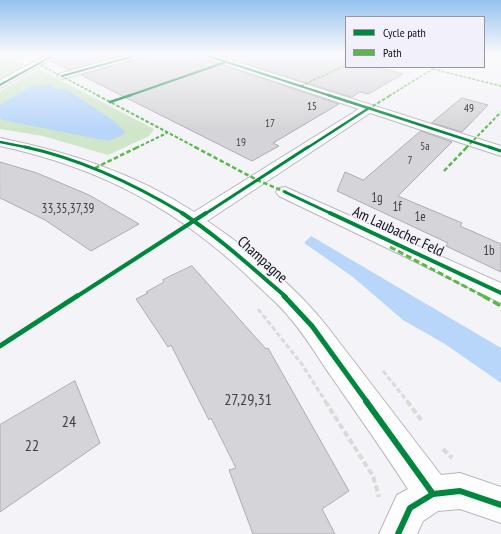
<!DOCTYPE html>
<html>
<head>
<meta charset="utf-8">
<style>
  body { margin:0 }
  #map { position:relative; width:501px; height:534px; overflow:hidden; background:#f3f3f8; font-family:"PT Sans Narrow",sans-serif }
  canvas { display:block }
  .legend { position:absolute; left:345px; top:16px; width:140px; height:52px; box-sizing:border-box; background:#f2f0fb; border:1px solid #98969e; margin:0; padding:5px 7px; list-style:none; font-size:12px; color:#111013 }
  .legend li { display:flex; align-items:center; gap:8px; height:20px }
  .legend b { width:20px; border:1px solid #98969e }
</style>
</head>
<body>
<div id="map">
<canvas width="501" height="534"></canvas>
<ul class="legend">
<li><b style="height:5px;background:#00873e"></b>Cycle path</li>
<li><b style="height:5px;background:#58b947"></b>Path</li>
</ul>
</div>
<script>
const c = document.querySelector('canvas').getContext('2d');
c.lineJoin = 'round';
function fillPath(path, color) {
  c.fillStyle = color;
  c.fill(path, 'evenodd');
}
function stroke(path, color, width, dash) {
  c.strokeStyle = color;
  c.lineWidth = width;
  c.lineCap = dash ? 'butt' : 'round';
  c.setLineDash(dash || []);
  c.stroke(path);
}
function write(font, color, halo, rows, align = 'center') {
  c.font = font + ' "PT Sans Narrow",sans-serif';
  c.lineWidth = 3;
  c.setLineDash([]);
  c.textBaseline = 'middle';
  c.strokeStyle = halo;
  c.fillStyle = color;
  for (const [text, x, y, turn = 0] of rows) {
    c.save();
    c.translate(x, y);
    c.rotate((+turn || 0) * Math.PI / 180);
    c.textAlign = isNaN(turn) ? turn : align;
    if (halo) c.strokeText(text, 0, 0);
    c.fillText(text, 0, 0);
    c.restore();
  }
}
const green = new Path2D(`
  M 0,55 L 25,64 L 0,79 Z
  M 39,69 L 154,129 L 149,136 L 108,155 L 43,136 L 0,129 L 0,91 Z`);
const water = new Path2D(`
  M 51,84 L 54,89 L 66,89 L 114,121 L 125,132 L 123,135 L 108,141 L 3,120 L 0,117 L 0,105 L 31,86 Z
  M 311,236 L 501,348 L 501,383 L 445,344 L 403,320 L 353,277 L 304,243 Z`);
const building = new Path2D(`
  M 62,54 L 126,54 L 69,70 L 51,61 Z
  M 147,54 L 196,54 L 199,57 L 339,104 L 273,143 L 279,146 L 252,161 L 81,75 L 144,57 Z
  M 216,54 L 346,54 L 346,67 L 377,67 L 403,74 L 368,94 L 360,92 L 352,97 Z
  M 462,98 L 488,105 L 462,132 L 432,123 Z
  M 421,131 L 452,142 L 398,196 L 462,223 L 460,226 L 501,244 L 501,272 L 446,246 L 448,243 L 337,191 L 345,172 L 363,180 Z
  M 0,162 L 37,173 L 89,195 L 139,224 L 91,251 L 45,220 L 0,198 Z
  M 192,266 L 266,349 L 268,348 L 349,491 L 322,509 L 335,534 L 253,534 L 229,470 L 236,468 L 211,418 L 209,420 L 171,345 L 168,347 L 136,299 L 148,293 L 146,292 L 164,282 L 163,280 Z
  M 75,381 L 100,443 L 0,512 L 0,425 Z`);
const pathFar1 = new Path2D(`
  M 258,309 L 301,363 L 326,402
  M 383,371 L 408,402`);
const path = new Path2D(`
  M 325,401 L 373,476 L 379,497
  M 407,401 L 421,420
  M 443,449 L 452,458`);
const street = new Path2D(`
  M 49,54 L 61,54 L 0,88 L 0,80 Z
  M 131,54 L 146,54 L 144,56 L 62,79 L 57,76 L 58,74 Z
  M 197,54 L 211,54 L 501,146 L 501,156 L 370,113 L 207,221 C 249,249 295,286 326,325 L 441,475 L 460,473 L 501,487 L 501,523 L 460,509 L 438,511 L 423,521 L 417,534 L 379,534 L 397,495 L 408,489 C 384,452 358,415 333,379 C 318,358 306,336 289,317 C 279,304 266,294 255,283 C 180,210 102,168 0,146 L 0,138 C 68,152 135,173 194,212 L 359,109 L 199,56 Z
  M 285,187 L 501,283 L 501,303 L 279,196 L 276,192 L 279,188 Z`);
const quietFar4 = new Path2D(`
  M 494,54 L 501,55
  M 37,63 L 99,96
  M 433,69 L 501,86
  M 301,86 L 346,65
  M 389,96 L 436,67`);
const quietFar3 = new Path2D(`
  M 97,95 L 197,148
  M 368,109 L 391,95
  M 136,148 L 167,133
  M 466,148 L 501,112`);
const quietFar2 = new Path2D(`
  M 195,147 L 257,180 L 288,193
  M 95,168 L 138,147
  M 444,171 L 467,147`);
const quietFar1 = new Path2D(`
  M 390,247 L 485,297`);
const quiet = new Path2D(`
  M 483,296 L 501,306`);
const cyclewayFar5 = new Path2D(`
  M 202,54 L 331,96
  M 62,76 L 141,54
  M 0,85 L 56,54
  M 128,96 L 226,62`);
const cyclewayFar4 = new Path2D(`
  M 328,95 L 492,148
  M 110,102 L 131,95
  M 0,142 L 30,148
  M 307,148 L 369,108`);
const cyclewayFar3 = new Path2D(`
  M 25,147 C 82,159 134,184 184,214
  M 489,147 L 501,151
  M 285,192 L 332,214
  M 205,214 L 308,147`);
const cyclewayFar2 = new Path2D(`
  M 182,213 C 220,238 252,268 286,297
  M 330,213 L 501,293
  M 76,297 L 206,213`);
const cyclewayFar1 = new Path2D(`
  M 284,296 L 312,326 L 367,402
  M 0,346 L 77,296`);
const cycleway = new Path2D(`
  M 366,401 L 433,494
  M 398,534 L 410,508 L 433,494 L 460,491 L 501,505`);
const farNumbernames = [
  ["15",312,107],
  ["49",469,109],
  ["17",270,124],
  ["19",241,143],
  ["5a",425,147],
  ["7",410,161]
];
const numberNames = [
  ["1g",377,198],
  ["1f",397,207],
  ["33,35,37,39",68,209],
  ["1e",420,217],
  ["1b",489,251]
];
const streetNames = [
  ["Am Laubacher Feld",398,232,25],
  ["Champagne",262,260,42]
];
const nearNumbernames = [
  ["27,29,31",248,400],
  ["24",69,422],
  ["22",32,446]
];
fillPath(green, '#d0e6ca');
fillPath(water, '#b7d6f9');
fillPath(building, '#d5d5d9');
stroke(building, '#adadb1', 1);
stroke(street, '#b7b6bb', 2);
stroke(pathFar1, '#dadadb', 3, [5, 2.5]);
stroke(path, '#dadadb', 4, [6, 3]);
fillPath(street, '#fdfdfe');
stroke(quietFar4, '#58b947', 1.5, [3, 1.5]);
stroke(quietFar3, '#58b947', 2, [3.5, 2]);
stroke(quietFar2, '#58b947', 2.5, [4.5, 2.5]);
stroke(quietFar1, '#58b947', 3, [6, 3]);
stroke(quiet, '#58b947', 3.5, [8, 3.5]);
stroke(cyclewayFar5, '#00873e', 2);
stroke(cyclewayFar4, '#00873e', 2.5);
stroke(cyclewayFar3, '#00873e', 3);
stroke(cyclewayFar2, '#00873e', 4);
stroke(cyclewayFar1, '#00873e', 5);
stroke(cycleway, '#00873e', 6);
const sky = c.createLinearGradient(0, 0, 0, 129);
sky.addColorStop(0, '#94c2ef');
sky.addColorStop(0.42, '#fafafc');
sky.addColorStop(1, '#fafafc00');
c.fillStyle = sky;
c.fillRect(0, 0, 501, 129);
write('11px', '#424144', null, farNumbernames);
write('13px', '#424144', null, numberNames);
write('15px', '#111013', '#f2f0fb', streetNames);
write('16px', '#424144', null, nearNumbernames);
</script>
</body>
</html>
